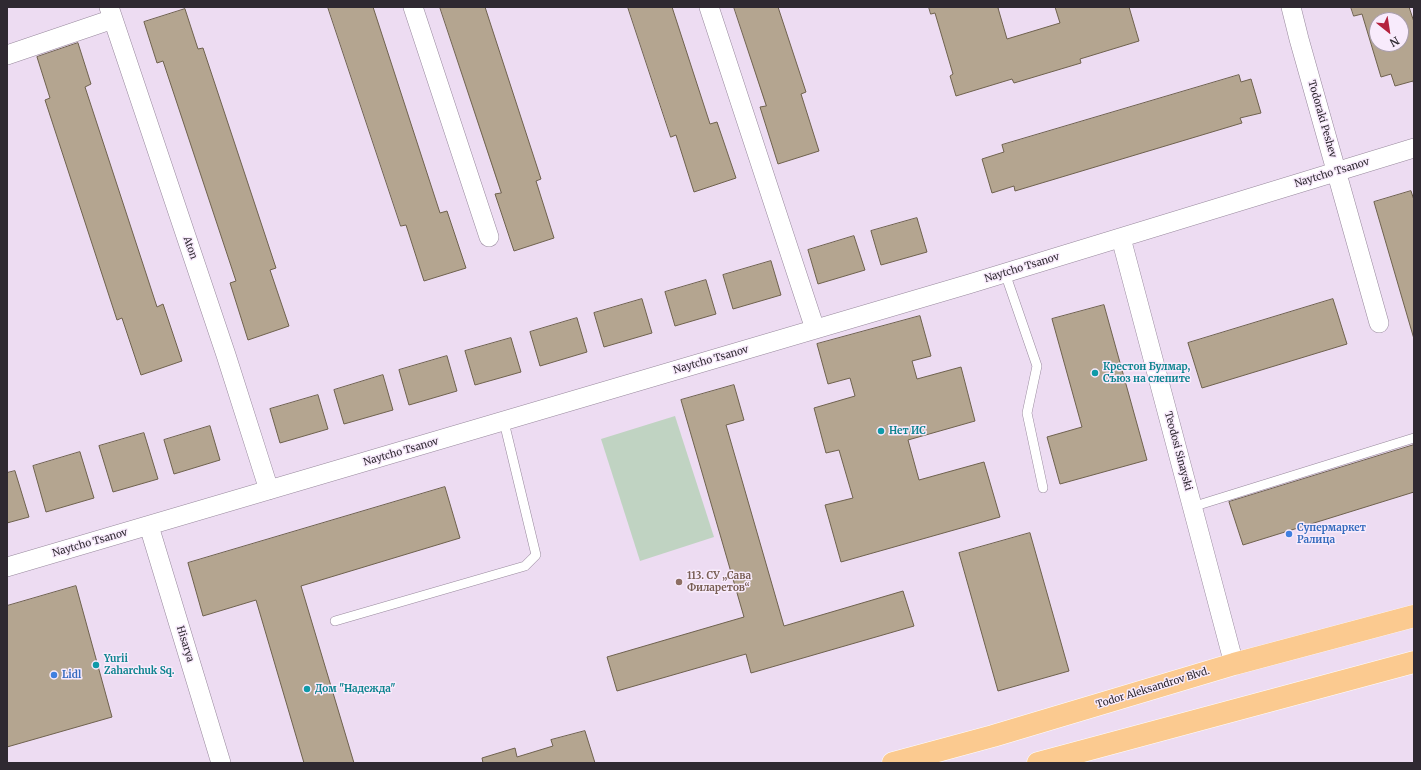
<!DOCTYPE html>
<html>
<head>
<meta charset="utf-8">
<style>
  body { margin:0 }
  #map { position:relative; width:1421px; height:770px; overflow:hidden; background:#eddcf2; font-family:Merriweather,serif }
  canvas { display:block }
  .frame { position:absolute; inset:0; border:8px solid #2f2931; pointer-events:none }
  .north { position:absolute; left:1369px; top:12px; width:40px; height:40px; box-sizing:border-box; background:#f8ebfc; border:1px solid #a89dab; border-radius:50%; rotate:150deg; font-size:11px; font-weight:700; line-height:16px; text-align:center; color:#2f2931 }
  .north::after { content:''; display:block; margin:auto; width:14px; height:18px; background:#b4223e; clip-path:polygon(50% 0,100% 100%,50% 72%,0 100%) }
</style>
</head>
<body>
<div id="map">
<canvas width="1421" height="770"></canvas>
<div class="frame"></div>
<div class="north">N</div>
</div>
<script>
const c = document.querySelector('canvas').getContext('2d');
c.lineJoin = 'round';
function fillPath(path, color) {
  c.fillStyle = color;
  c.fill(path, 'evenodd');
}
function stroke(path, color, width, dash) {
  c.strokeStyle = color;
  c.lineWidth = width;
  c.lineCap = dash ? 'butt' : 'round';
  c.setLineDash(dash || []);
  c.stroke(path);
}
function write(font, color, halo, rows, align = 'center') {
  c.font = font + ' Merriweather,serif';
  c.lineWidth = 3;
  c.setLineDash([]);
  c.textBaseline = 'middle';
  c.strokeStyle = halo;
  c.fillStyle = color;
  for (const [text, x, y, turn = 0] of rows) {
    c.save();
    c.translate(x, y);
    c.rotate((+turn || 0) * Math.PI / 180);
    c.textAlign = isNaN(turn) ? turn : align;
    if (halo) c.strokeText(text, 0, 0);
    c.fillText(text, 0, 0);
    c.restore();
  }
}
const green = new Path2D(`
  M 675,416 L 714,537 L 640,561 L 601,439 Z`);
const building = new Path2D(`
  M 328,7 L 373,7 L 440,213 L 447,211 L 466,268 L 424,281 L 406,225 L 401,226 Z
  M 440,7 L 485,7 L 541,179 L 536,181 L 554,238 L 514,251 L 495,194 L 501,193 Z
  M 628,7 L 672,7 L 710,124 L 717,122 L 736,178 L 694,192 L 676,135 L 671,137 Z
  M 734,7 L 778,7 L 806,92 L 801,94 L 819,151 L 778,164 L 760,107 L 766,106 Z
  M 929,7 L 1001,7 L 998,8 L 1007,39 L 1060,23 L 1055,7 L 1129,7 L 1139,41 L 1080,59 L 1081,63 L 1014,83 L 1012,79 L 956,96 L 950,76 L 953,74 L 935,13 L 931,14 Z
  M 1351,7 L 1409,7 L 1414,22 L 1414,85 L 1413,81 L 1395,86 L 1391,74 L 1381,77 L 1362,14 L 1354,16 ZM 1377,20 L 1401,20 L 1401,44 L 1377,44 Z
  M 185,9 L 198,49 L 203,48 L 276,268 L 270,270 L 289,326 L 248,340 L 230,283 L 236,281 L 163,61 L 157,63 L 144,22 Z
  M 78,43 L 91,84 L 85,87 L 157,307 L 163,304 L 182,361 L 141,375 L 122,318 L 117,320 L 45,100 L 50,98 L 37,57 Z
  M 1239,75 L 1241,82 L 1251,79 L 1261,113 L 1240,118 L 1242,123 L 1015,191 L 1014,186 L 992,193 L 982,159 L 1004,152 L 1002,145 Z
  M 1411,191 L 1414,200 L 1414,339 L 1374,202 Z
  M 917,218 L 927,252 L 881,265 L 871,231 Z
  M 854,236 L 865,270 L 818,284 L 808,250 Z
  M 771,261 L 781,295 L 733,309 L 723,275 Z
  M 706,280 L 716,314 L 675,326 L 665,292 Z
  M 642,299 L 652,333 L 604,347 L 594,313 Z
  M 1333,299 L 1347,344 L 1202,388 L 1188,343 Z
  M 1104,305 L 1147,460 L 1060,484 L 1047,437 L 1082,427 L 1052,319 Z
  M 920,316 L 931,356 L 912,361 L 917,379 L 961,367 L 975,421 L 908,440 L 919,480 L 984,462 L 1000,517 L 841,562 L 825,505 L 853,498 L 839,450 L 826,453 L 814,408 L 855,396 L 850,378 L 828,384 L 817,344 Z
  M 577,318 L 587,352 L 540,366 L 530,332 Z
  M 511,338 L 521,372 L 475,385 L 465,351 Z
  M 447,356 L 457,391 L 409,405 L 399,370 Z
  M 383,375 L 393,410 L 344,424 L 334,390 Z
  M 734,385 L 744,420 L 726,425 L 784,626 L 903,591 L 914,626 L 751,673 L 746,654 L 617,691 L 607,657 L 744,617 L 681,400 Z
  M 318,395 L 328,429 L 280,443 L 270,409 Z
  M 210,426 L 220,460 L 174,474 L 164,440 Z
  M 144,433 L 158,479 L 113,492 L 99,446 Z
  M 1414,445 L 1414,492 L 1243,545 L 1229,502 Z
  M 80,452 L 94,498 L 46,512 L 33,466 Z
  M 15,471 L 29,517 L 7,523 L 7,473 Z
  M 445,487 L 460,538 L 301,586 L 354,763 L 304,763 L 256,600 L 203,616 L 188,563 Z
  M 1030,533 L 1069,671 L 998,691 L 959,553 Z
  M 76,586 L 112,717 L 7,747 L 7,606 Z
  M 585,731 L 595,763 L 483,763 L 482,758 L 515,748 L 517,757 L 553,746 L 551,740 Z`);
const lane = new Path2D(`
  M 1005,273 L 1037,366 L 1027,413 L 1043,488
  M 1192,507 L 1414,438
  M 335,621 L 525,566 L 536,555 L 504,422`);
const street = new Path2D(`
  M 109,7 L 226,355 L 269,490
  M 413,7 L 489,237
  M 709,7 L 815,329
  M 1291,7 L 1299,39 L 1379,323
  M 7,55 L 113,19
  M 1121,238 L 1234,664
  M 149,526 L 221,763
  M 7,567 L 969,284 L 1414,148`);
const primary = new Path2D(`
  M 893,763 L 993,736 L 1234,664 L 1414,616
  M 1038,763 L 1414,662`);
const markers = [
  [1095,373,4,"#0f9aa8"],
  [881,431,4,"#0f9aa8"],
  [1289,534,4,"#3f7fe0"],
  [679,582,4,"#8d6e63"],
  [96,665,4,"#0f9aa8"],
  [54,675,4,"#3f7fe0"],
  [307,689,4,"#0f9aa8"]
];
const streetNames = [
  ["Todoraki Peshev",1322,119,74],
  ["Naytcho Tsanov",1332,173,-17],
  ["Aton",190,248,71],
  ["Naytcho Tsanov",1022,268,-17],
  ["Naytcho Tsanov",711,360,-16],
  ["Teodosi Sinayski",1178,451,75],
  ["Naytcho Tsanov",401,452,-16],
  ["Naytcho Tsanov",90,543,-16],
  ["Hisarya",185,644,73],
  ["Todor Aleksandrov Blvd.",1153,688,-17]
];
const cultureNames = [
  ["Крестон Булмар,",1103,367],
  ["Съюз на слепите",1103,379],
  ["Нет ИС",889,431],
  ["Yurii",104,659],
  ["Zaharchuk Sq.",104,671],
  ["Дом \"Надежда\"",315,689]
];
const shopNames = [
  ["Супермаркет",1297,528],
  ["Ралица",1297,540],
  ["Lidl",62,675]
];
const educationNames = [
  ["113. СУ „Сава",687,576],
  ["Филаретов“",687,588]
];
fillPath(green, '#c0d3c2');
fillPath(building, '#b4a590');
stroke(building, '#6e614d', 1);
stroke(lane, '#98899d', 10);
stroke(street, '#98899d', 20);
stroke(primary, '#fff', 23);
stroke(lane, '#fff', 9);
stroke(street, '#fff', 19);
stroke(primary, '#fbca90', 22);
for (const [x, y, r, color] of markers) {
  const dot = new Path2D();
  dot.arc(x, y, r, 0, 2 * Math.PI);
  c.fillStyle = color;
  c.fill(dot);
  stroke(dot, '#f8ebfc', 1.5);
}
write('10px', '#2f2931', '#f8ebfc', streetNames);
write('bold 10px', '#0d838f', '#f8ebfc', cultureNames, 'left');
write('bold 10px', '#366cbe', '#f8ebfc', shopNames, 'left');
write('bold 10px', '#785e54', '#f8ebfc', educationNames, 'left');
</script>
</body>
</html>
